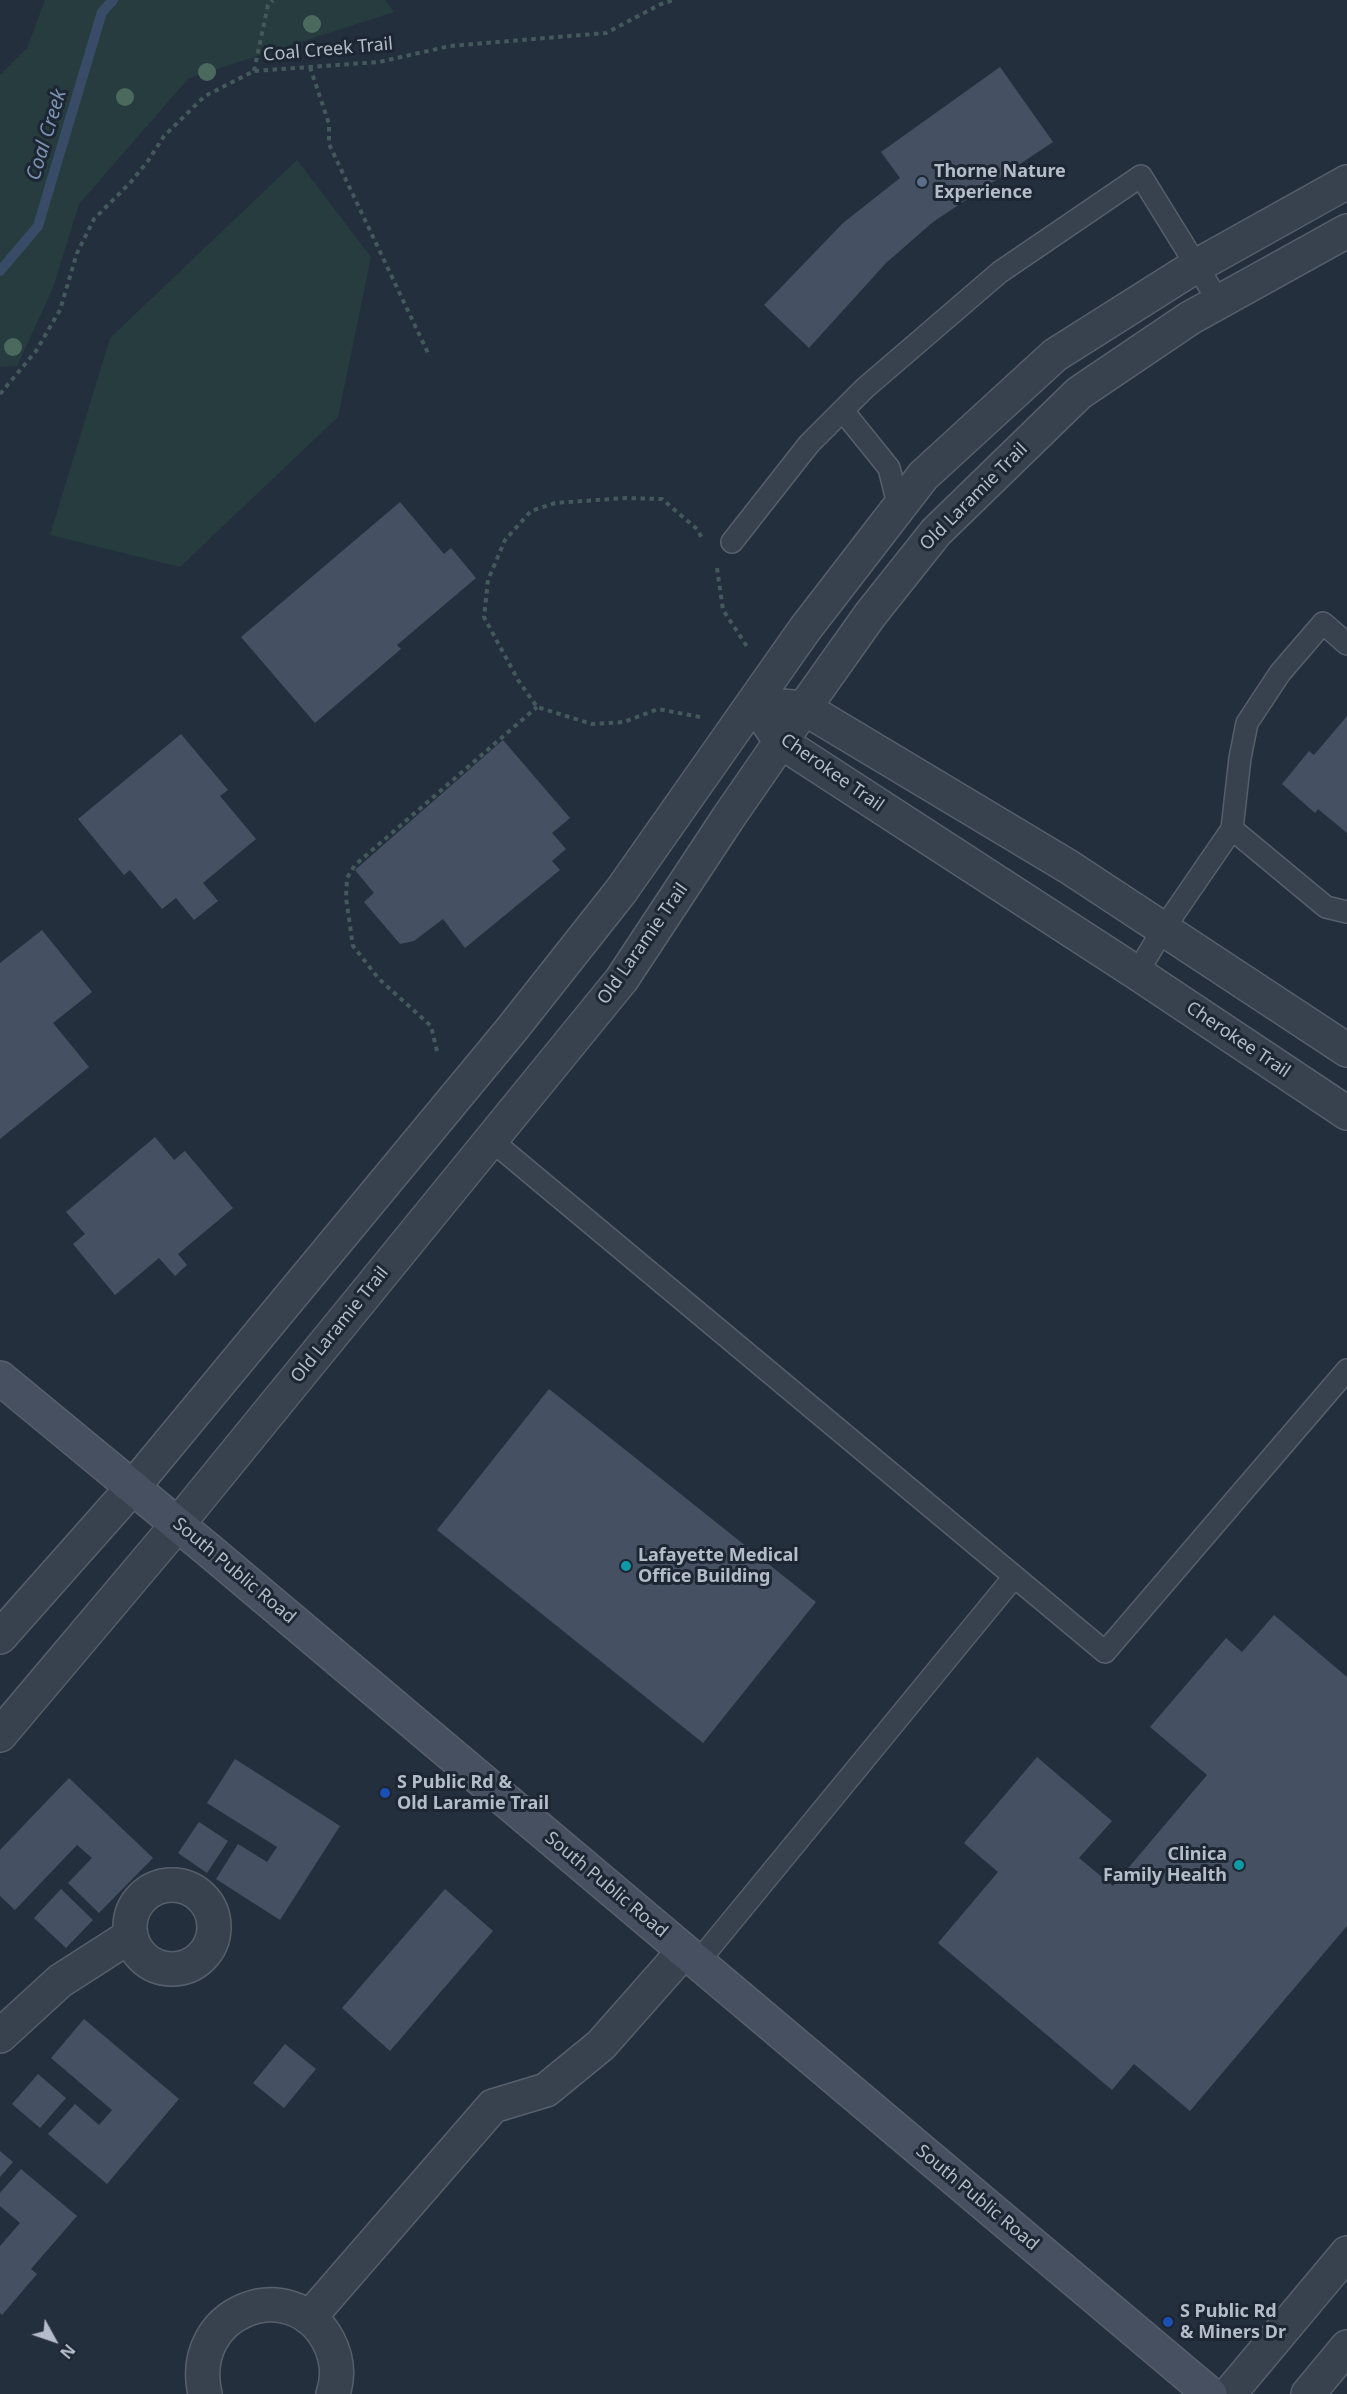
<!DOCTYPE html>
<html>
<head>
<meta charset="utf-8">
<style>
  body { margin:0 }
  #map { position:relative; width:1347px; height:2394px; overflow:hidden; background:#242f3e; font-family:"Noto Sans",sans-serif }
  canvas { display:block }
  .north { position:absolute; left:24px; top:2310px; width:60px; height:60px; -webkit-text-stroke:4px #1d2633; paint-order:stroke; rotate:130deg; font-size:16px; font-weight:700; line-height:24px; text-align:center; color:#b4bcc9 }
  .north::after { content:''; display:block; margin:auto; width:21px; height:27px; background:#b4bcc9; clip-path:polygon(50% 0,100% 100%,50% 72%,0 100%) }
</style>
</head>
<body>
<div id="map">
<canvas width="1347" height="2394"></canvas>
<div class="north">N</div>
</div>
<script>
const c = document.querySelector('canvas').getContext('2d');
c.lineJoin = 'round';
function fillPath(path, color) {
  c.fillStyle = color;
  c.fill(path, 'evenodd');
}
function stroke(path, color, width, dash) {
  c.strokeStyle = color;
  c.lineWidth = width;
  c.lineCap = dash ? 'butt' : 'round';
  c.setLineDash(dash || []);
  c.stroke(path);
}
function write(font, color, halo, rows, align = 'center') {
  c.font = font + ' "Noto Sans",sans-serif';
  c.lineWidth = 6;
  c.setLineDash([]);
  c.textBaseline = 'middle';
  c.strokeStyle = halo;
  c.fillStyle = color;
  for (const [text, x, y, turn = 0] of rows) {
    c.save();
    c.translate(x, y);
    c.rotate((+turn || 0) * Math.PI / 180);
    c.textAlign = isNaN(turn) ? turn : align;
    if (halo) c.strokeText(text, 0, 0);
    c.fillText(text, 0, 0);
    c.restore();
  }
}
const green = new Path2D(`
  M 45,0 L 385,0 L 394,12 L 189,78 L 79,204 L 53,288 L 17,366 L 0,367 L 0,75 L 27,48 Z
  M 297,160 L 371,257 L 338,417 L 180,567 L 50,535 L 110,338 Z`);
const stream = new Path2D(`
  M 0,271 L 38,226 L 102,12 L 113,0`);
const building = new Path2D(`
  M 1000,67 L 1053,142 L 933,222 L 886,263 L 809,348 L 764,305 L 843,223 L 900,178 L 881,152 Z
  M 400,502 L 444,554 L 451,548 L 476,578 L 397,645 L 401,649 L 315,723 L 241,637 Z
  M 1347,716 L 1347,833 L 1318,809 L 1315,813 L 1282,784 L 1309,751 L 1314,755 Z
  M 181,734 L 228,790 L 220,796 L 256,839 L 203,883 L 218,901 L 194,920 L 176,898 L 162,909 L 130,870 L 124,875 L 78,819 Z
  M 503,740 L 570,818 L 552,833 L 566,849 L 552,861 L 560,870 L 465,948 L 443,919 L 414,941 L 400,944 L 364,902 L 374,893 L 355,870 Z
  M 42,930 L 92,992 L 53,1023 L 89,1067 L 0,1139 L 0,963 Z
  M 155,1137 L 174,1160 L 185,1151 L 233,1208 L 178,1254 L 187,1265 L 175,1276 L 159,1258 L 115,1295 L 73,1244 L 85,1234 L 66,1212 Z
  M 549,1389 L 816,1602 L 703,1743 L 437,1530 Z
  M 1274,1615 L 1347,1677 L 1347,1926 L 1190,2111 L 1134,2064 L 1112,2090 L 938,1943 L 998,1872 L 964,1843 L 1037,1757 L 1112,1821 L 1079,1858 L 1113,1886 L 1207,1775 L 1150,1727 L 1226,1638 L 1242,1652 Z
  M 235,1759 L 340,1826 L 280,1920 L 216,1879 L 238,1844 L 267,1862 L 277,1847 L 207,1803 Z
  M 69,1778 L 153,1858 L 99,1913 L 68,1883 L 92,1858 L 77,1845 L 15,1910 L 0,1896 L 0,1850 Z
  M 199,1822 L 228,1841 L 207,1873 L 178,1853 Z
  M 61,1889 L 93,1920 L 66,1948 L 34,1918 Z
  M 445,1889 L 493,1931 L 390,2051 L 342,2008 Z
  M 84,2019 L 179,2099 L 107,2184 L 48,2134 L 75,2104 L 99,2125 L 112,2110 L 51,2058 Z
  M 285,2044 L 316,2069 L 284,2108 L 253,2083 Z
  M 38,2074 L 66,2098 L 40,2128 L 12,2104 Z
  M 0,2151 L 13,2162 L 0,2177 Z
  M 21,2169 L 77,2216 L 31,2269 L 37,2274 L 2,2315 L 0,2313 L 0,2246 L 20,2223 L 0,2206 L 0,2193 Z`);
const path = new Path2D(`
  M 310,67 L 329,124 L 329,144 L 428,353
  M 254,71 L 268,5 L 273,0
  M 0,394 L 36,351 L 60,310 L 77,253 L 94,219 L 130,183 L 148,161 L 164,136 L 205,96 L 254,71 L 379,62 L 450,46 L 606,33 L 661,4 L 674,0
  M 717,568 L 723,610 L 748,648
  M 700,717 L 658,709 L 624,722 L 592,724 L 537,707 L 518,680 L 484,617 L 488,580 L 505,540 L 531,511 L 555,503 L 583,501 L 626,498 L 662,499 L 697,529 L 703,540
  M 437,1051 L 431,1026 L 379,979 L 353,946 L 346,898 L 347,878 L 355,865 L 537,707`);
const lane = new Path2D(`
  M 843,411 L 889,468 L 899,508
  M 732,542 L 809,444 L 865,388 L 1000,272 L 1141,176 L 1219,302
  M 1232,829 L 1326,907 L 1347,912
  M 1137,973 L 1164,928 L 1232,829 L 1240,758 L 1247,723 L 1280,673 L 1323,623 L 1347,644
  M 491,1140 L 1105,1652 L 1347,1370
  M 698,1962 L 1014,1577`);
const street = new Path2D(`
  M 781,706 L 804,708 L 1069,867 L 1347,1050
  M 768,723 L 781,742 L 1137,973 L 1347,1113
  M 0,1637 L 133,1487 L 512,1029 L 621,891 L 805,629 L 923,476 L 1055,355 L 1191,269 L 1347,182
  M 0,1735 L 178,1524 L 622,979 L 728,818 L 804,708 L 870,615 L 936,532 L 1079,393 L 1190,318 L 1347,231
  M130 1927a42 42 0 1 1 84 0a42 42 0 1 1-84 0Z
  M 0,2036 L 60,1981 L 130,1936
  M 309,2318 L 493,2106 L 546,2090 L 601,2045 L 684,1951
  M 205,2394 C 186,2310 291,2272 328,2340 C 337,2357 339,2376 333,2394
  M 1229,2394 L 1347,2253
  M 1308,2394 L 1347,2347`);
const secondary = new Path2D(`
  M 0,1378 L 211,1552 L 1210,2394`);
const trees = [
  [312,24],
  [207,72],
  [125,97],
  [13,347]
];
const markers = [
  [922,182,6,"#5c6f8a"],
  [626,1566,6,"#0f9aa8"],
  [385,1793,6,"#1a4fb4"],
  [1239,1865,6,"#0f9aa8"],
  [1168,2322,6,"#1a4fb4"]
];
const streetNames = [
  ["Coal Creek Trail",328,50,-5],
  ["Old Laramie Trail",974,497,-45],
  ["Cherokee Trail",832,773,35],
  ["Old Laramie Trail",643,944,-55],
  ["Cherokee Trail",1238,1040,34],
  ["Old Laramie Trail",340,1325,-51],
  ["South Public Road",234,1571,40],
  ["South Public Road",606,1885,40],
  ["South Public Road",977,2198,40]
];
const poiNames = [
  ["Thorne Nature",934,172],
  ["Experience",934,193],
  ["Lafayette Medical",638,1556],
  ["Office Building",638,1577],
  ["S Public Rd &",397,1783],
  ["Old Laramie Trail",397,1804],
  ["Clinica",1227,1855,"right"],
  ["Family Health",1227,1876,"right"],
  ["S Public Rd",1180,2312],
  ["& Miners Dr",1180,2333]
];
const waterNames = [
  ["Coal Creek",47,135,-73]
];
fillPath(green, '#263c3f');
stroke(stream, '#394c67', 10);
fillPath(building, '#455162');
stroke(lane, '#565f6c', 24);
stroke(street, '#565f6c', 36);
stroke(secondary, '#565f6c', 36);
stroke(path, '#44595c', 4, [4.5, 4.5]);
stroke(lane, '#38414e', 21);
stroke(street, '#38414e', 33);
stroke(secondary, '#465061', 33);
c.fillStyle = '#4b6a5d';
for (const [x, y] of trees) {
  c.beginPath();
  c.arc(x, y, 9, 0, 2 * Math.PI);
  c.fill();
}
for (const [x, y, r, color] of markers) {
  const dot = new Path2D();
  dot.arc(x, y, r, 0, 2 * Math.PI);
  c.fillStyle = color;
  c.fill(dot);
  stroke(dot, '#1d2633', 2);
}
write('18px', '#b4bcc9', '#1d2633', streetNames);
write('bold 18px', '#b4bcc9', '#1d2633', poiNames, 'left');
write('italic 20px', '#7c92b1', '#1d2633', waterNames);
</script>
</body>
</html>
